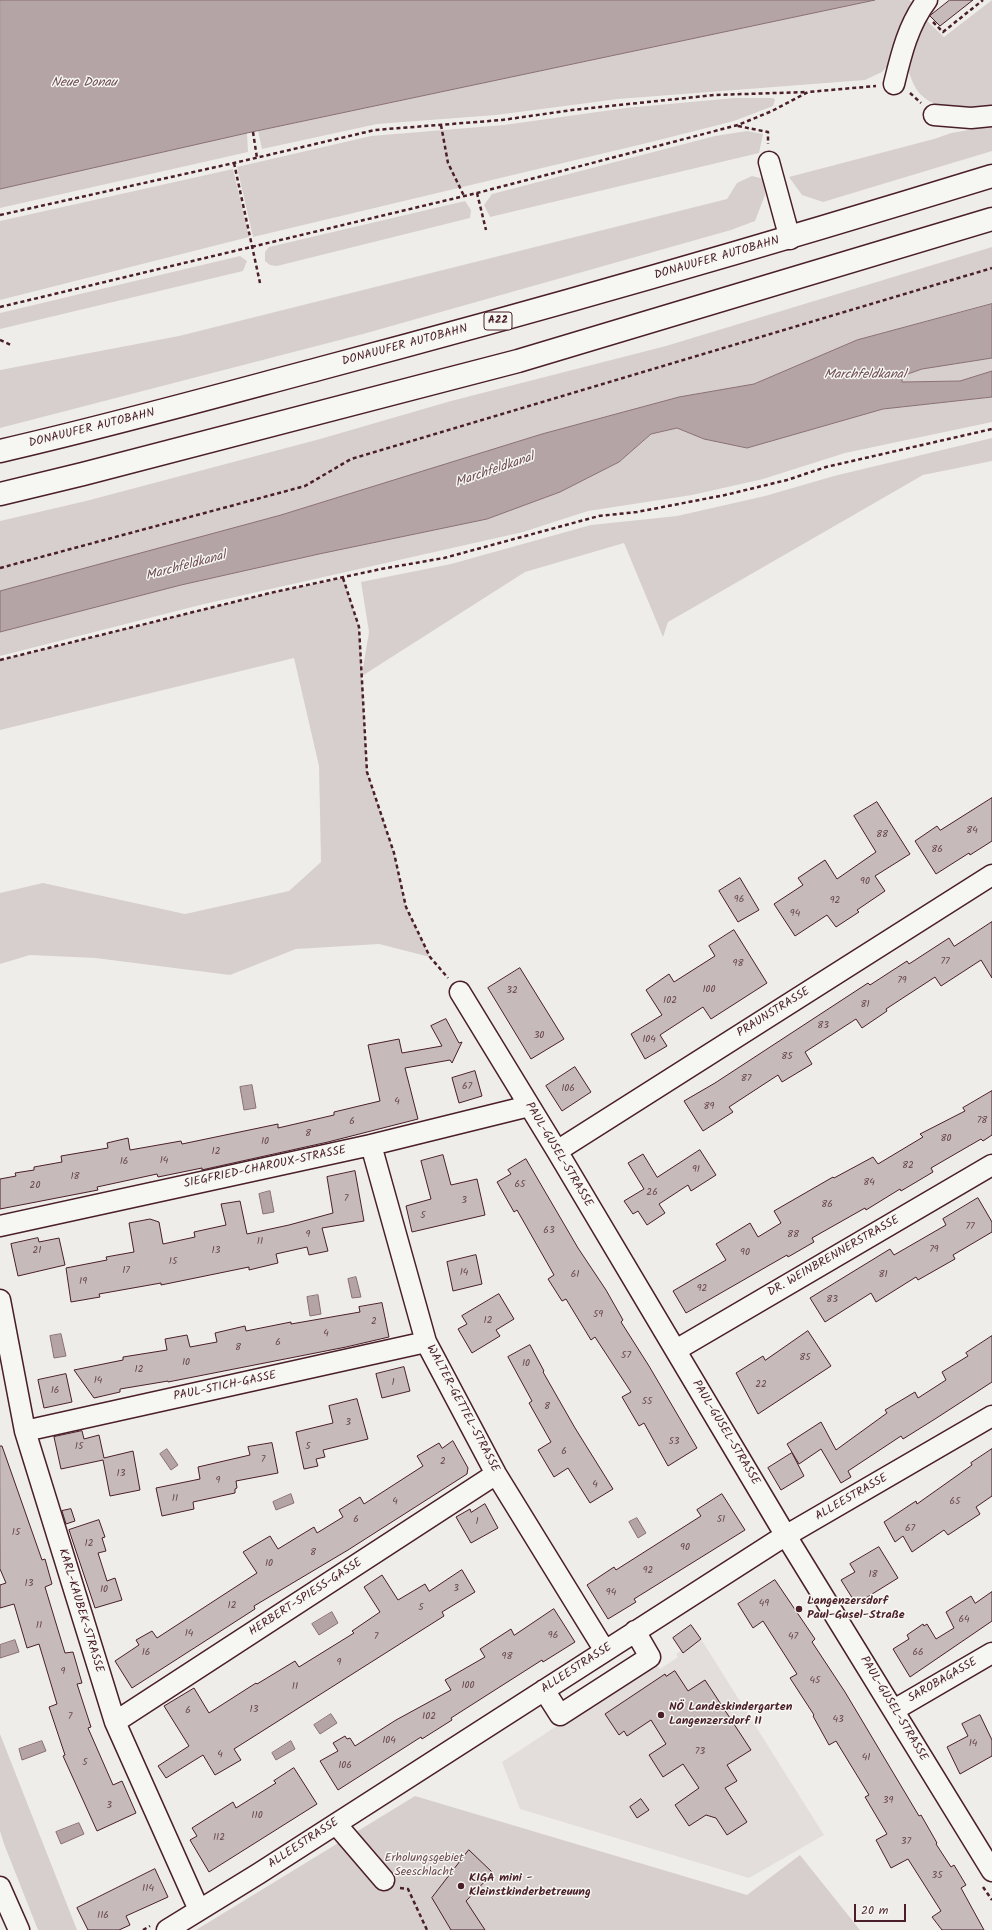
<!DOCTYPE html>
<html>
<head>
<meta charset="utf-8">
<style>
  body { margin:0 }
  #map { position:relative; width:992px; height:1930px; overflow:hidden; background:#efedea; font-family:Kalam,sans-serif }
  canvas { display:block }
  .scale { position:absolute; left:854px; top:1904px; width:52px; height:18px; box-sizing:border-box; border:2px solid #4a1f2b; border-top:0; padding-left:5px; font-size:12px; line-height:14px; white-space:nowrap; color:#4a1f2b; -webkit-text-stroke:3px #f6f6f2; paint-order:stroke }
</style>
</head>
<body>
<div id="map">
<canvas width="992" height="1930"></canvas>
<div class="scale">20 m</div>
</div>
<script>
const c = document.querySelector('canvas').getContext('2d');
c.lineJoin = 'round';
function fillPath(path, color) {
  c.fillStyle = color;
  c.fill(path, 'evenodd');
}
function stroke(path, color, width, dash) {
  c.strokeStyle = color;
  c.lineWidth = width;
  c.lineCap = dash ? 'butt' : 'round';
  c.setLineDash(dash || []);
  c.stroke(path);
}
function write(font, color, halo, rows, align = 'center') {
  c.font = font + ' Kalam,sans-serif';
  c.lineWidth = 3;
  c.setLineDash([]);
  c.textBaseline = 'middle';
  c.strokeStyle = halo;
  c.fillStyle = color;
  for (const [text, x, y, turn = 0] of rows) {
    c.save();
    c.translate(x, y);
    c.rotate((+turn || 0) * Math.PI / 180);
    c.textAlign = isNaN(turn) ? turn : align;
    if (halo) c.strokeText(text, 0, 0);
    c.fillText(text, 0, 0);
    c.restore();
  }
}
const built = new Path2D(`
  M 701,1639 L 824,1835 L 749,1878 L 520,1809 L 502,1762 L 654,1662 L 660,1669 L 678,1657 L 676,1654 L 682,1650 L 684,1652 Z`);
const green = new Path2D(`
  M 875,0 L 909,0 L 914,4 L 892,61 L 882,72 L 865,80 L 618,99 L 496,115 L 377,124 L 262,149 L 258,131 Z
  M 992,0 L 992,108 C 965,108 929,114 914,85 C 910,76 907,69 908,59 C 910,48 920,30 925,19 L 944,37 Z
  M 734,98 L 773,98 L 775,100 L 773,106 L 734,121 L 651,142 L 253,237 L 237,167 L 371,136 L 504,125 L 626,108 Z
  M 992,126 L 992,151 L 823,202 L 802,195 L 789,177 L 934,139 L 951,133 Z
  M 747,131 L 763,134 L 759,153 L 490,217 L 484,205 L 492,194 L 715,136 Z
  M 247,133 L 248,152 L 0,208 L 0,189 Z
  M 233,169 L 249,237 L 0,300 L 0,221 Z
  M 752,176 L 764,179 L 765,195 L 755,221 L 731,230 L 363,334 L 0,428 L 0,370 L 179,336 L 727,199 L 737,183 Z
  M 465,201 L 471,210 L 470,218 L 277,266 L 270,265 L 265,261 L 265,252 L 269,247 Z
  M 992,247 L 992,304 L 857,340 L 754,384 L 679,397 L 542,434 L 281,515 L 0,591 L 0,521 L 86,501 L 320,439 L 451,401 L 666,346 Z
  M 240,256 L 247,261 L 243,271 L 0,329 L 0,313 Z
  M 992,358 L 992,371 L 960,381 L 902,382 L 902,376 L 922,369 Z
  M 992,397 L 992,422 L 845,453 L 763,479 L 692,495 L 588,511 L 523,532 L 204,604 L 0,656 L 0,632 L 181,585 L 319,554 L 487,519 L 560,492 L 619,462 L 651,434 L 677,428 L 704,439 L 747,448 L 883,409 Z
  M 992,438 L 992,461 L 923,475 L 668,622 L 663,637 L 624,543 L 525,572 L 362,676 L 367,772 L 394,853 L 406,907 L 430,957 L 379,944 L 296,949 L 230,975 L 95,958 L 30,955 L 0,964 L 0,893 L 43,883 L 185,914 L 289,891 L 321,862 L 319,766 L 294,658 L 0,730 L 0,660 L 270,593 L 343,578 L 359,627 L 362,674 L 369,632 L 361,582 L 451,564 L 591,525 L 677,516 L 765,496 L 834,476 Z
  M 0,1734 L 77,1930 L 38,1930 L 4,1844 L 0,1831 Z
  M 415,1796 L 747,1895 L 800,1855 L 860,1930 L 196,1930 Z`);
const water = new Path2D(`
  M 0,0 L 875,0 L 247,133 L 0,189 Z
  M 992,304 L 992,358 L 922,369 L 902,376 L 902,382 L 960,381 L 992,371 L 992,397 L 883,409 L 747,448 L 704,439 L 677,428 L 651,434 L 619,462 L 560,492 L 487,519 L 319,554 L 181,585 L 0,632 L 0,591 L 281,515 L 542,434 L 679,397 L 754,384 L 857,340 Z
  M 252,1085 L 256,1108 L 244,1110 L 240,1087 Z
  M 270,1191 L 274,1212 L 263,1214 L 259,1194 Z
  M 356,1277 L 361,1297 L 352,1298 L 348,1279 Z
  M 318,1295 L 321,1314 L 310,1316 L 307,1297 Z
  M 61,1334 L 66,1356 L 54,1358 L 50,1336 Z
  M 167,1449 L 178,1465 L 171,1470 L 160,1454 Z
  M 291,1494 L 294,1503 L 276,1510 L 273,1502 Z
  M 637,1518 L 646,1533 L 638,1538 L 629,1522 Z
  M 332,1612 L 338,1623 L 319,1635 L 312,1624 Z
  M 15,1640 L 19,1652 L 0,1658 L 0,1645 Z
  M 331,1714 L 337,1723 L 320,1734 L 314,1725 Z
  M 42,1741 L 46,1751 L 22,1760 L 19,1749 Z
  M 291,1741 L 295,1749 L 276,1760 L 272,1753 Z
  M 79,1823 L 84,1834 L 61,1844 L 56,1832 Z`);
const building = new Path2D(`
  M 950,0 L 973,0 L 940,26 L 930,16 Z
  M 992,798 L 992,841 L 970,855 L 969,853 L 936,874 L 915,841 L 937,826 L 940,830 Z
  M 877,802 L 910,854 L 875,876 L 885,891 L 857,910 L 859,912 L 836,927 L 827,915 L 795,936 L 774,904 L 803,885 L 798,878 L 825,860 L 837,879 L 876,852 L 854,816 Z
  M 740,878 L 759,910 L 738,922 L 719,891 Z
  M 992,922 L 992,978 L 981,960 L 941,986 L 935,977 L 886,1009 L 887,1011 L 862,1028 L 856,1019 L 805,1052 L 812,1064 L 782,1082 L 778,1075 L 729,1107 L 733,1112 L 703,1131 L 684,1101 L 715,1083 L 868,983 L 870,985 L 907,961 L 909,964 L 949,938 L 954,946 Z
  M 734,930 L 767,983 L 711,1019 L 703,1007 L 660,1035 L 667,1046 L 645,1059 L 631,1034 L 662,1015 L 646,990 L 669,974 L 674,982 L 715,956 L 709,946 Z
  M 520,968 L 564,1039 L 531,1059 L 488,988 Z
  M 446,1019 L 459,1043 L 462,1042 L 452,1063 L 450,1060 L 405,1068 L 418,1119 L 328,1142 L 206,1169 L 202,1170 L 202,1168 L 158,1177 L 157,1174 L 97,1187 L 98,1190 L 0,1209 L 0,1179 L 16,1176 L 15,1173 L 34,1170 L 34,1167 L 62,1162 L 61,1156 L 108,1148 L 107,1143 L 128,1138 L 130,1150 L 181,1141 L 182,1144 L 278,1124 L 278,1128 L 334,1115 L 334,1112 L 380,1101 L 368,1045 L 399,1039 L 402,1053 L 442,1046 L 431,1026 Z
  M 575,1067 L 591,1092 L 562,1111 L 546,1086 Z
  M 475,1071 L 482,1096 L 459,1103 L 452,1078 Z
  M 992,1091 L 992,1135 L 983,1141 L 981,1139 L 931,1168 L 933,1172 L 901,1191 L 900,1189 L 866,1210 L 865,1208 L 812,1238 L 814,1242 L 788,1257 L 787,1255 L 686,1313 L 673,1291 L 726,1260 L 716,1244 L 750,1223 L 758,1237 L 781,1223 L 774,1211 L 833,1177 L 834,1178 L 873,1157 L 878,1164 L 923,1137 L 920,1134 L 965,1111 L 963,1108 Z
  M 700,1150 L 716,1175 L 691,1191 L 688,1185 L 659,1204 L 665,1213 L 647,1225 L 638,1211 L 633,1214 L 624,1201 L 644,1189 L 628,1163 L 643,1154 L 657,1177 Z
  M 443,1155 L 451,1185 L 477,1179 L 485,1215 L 412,1232 L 406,1206 L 431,1199 L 421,1161 Z
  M 526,1159 L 578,1248 L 606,1290 L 623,1320 L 621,1322 L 649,1366 L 697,1448 L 668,1466 L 644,1423 L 639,1426 L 622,1397 L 631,1392 L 595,1337 L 591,1340 L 566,1299 L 562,1301 L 548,1279 L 554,1275 L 517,1210 L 514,1212 L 497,1182 L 511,1174 L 508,1170 Z
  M 355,1171 L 364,1221 L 322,1228 L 328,1251 L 309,1255 L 307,1247 L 276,1254 L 278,1263 L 249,1270 L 249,1267 L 161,1285 L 161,1283 L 99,1294 L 100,1297 L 71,1302 L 66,1268 L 107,1260 L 106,1257 L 134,1252 L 129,1223 L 150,1219 L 159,1222 L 163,1244 L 195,1237 L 194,1232 L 226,1225 L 221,1204 L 240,1201 L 247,1234 L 289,1225 L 333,1213 L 327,1177 Z
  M 978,1198 L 992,1222 L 992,1232 L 953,1255 L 955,1259 L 918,1280 L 916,1277 L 876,1302 L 871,1293 L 825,1322 L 810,1298 L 890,1249 L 894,1255 L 946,1225 L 943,1219 Z
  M 38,1238 L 39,1242 L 59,1238 L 65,1265 L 18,1276 L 11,1244 Z
  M 476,1255 L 482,1284 L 453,1291 L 447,1262 Z
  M 499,1294 L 514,1319 L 496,1330 L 500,1336 L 472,1353 L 458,1329 L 467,1324 L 462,1316 Z
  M 382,1303 L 389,1337 L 346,1347 L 168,1382 L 168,1381 L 120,1389 L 120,1392 L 94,1398 L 74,1370 L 123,1360 L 123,1357 L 167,1350 L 165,1339 L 187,1335 L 190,1347 L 217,1342 L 215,1333 L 245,1326 L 246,1331 L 291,1322 L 291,1324 L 360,1312 L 359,1307 Z
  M 808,1331 L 831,1366 L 758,1414 L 736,1373 L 763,1356 L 765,1360 Z
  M 992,1336 L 992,1382 L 935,1419 L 903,1439 L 901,1436 L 848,1471 L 851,1477 L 841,1483 L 821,1449 L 799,1464 L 787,1444 L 821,1422 L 836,1450 L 887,1413 L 885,1410 L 915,1392 L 918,1398 L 946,1380 L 942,1372 L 968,1356 L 966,1353 Z
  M 530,1345 L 544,1371 L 543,1372 L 575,1428 L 613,1489 L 590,1503 L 568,1468 L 554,1477 L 538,1450 L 551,1442 L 529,1403 L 532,1401 L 508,1357 Z
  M 404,1367 L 410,1391 L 382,1398 L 376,1374 Z
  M 66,1374 L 72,1402 L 44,1408 L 38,1380 Z
  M 357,1399 L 368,1439 L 323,1450 L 325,1457 L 316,1459 L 318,1466 L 304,1469 L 296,1432 L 333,1423 L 329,1406 Z
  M 82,1431 L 84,1439 L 99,1435 L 104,1458 L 133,1451 L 140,1490 L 110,1496 L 103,1460 L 61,1469 L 54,1437 Z
  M 453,1441 L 468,1468 L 467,1474 L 348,1550 L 254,1606 L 255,1609 L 132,1688 L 115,1661 L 139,1645 L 136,1640 L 152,1631 L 157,1638 L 257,1573 L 243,1552 L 270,1536 L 278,1549 L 314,1527 L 317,1533 L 343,1517 L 339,1510 L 360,1497 L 364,1504 L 423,1466 L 417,1456 L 439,1443 L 442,1448 Z
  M 272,1443 L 278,1473 L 236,1481 L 237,1488 L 235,1489 L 235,1493 L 193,1502 L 194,1509 L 162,1516 L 156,1488 L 200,1479 L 198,1467 L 250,1455 L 248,1447 Z
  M 0,1446 L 2,1446 L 42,1560 L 45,1559 L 52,1584 L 45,1587 L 65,1653 L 73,1652 L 82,1683 L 77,1684 L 91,1727 L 88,1728 L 113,1785 L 122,1781 L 136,1813 L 97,1831 L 63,1756 L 65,1755 L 49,1707 L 57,1704 L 39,1644 L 27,1648 L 14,1604 L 0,1608 L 0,1585 L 6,1583 L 0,1569 Z
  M 992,1449 L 992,1496 L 976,1507 L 980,1514 L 948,1535 L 944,1530 L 912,1552 L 903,1536 L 895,1542 L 884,1522 L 916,1501 L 917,1504 L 972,1465 L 971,1463 Z
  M 792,1453 L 804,1476 L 781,1490 L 768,1468 Z
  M 722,1494 L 745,1530 L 634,1599 L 636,1602 L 608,1619 L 587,1585 L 614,1567 L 616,1570 L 701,1516 L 697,1510 Z
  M 485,1504 L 498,1528 L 471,1543 L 456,1517 L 470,1509 L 471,1512 Z
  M 71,1509 L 75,1521 L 66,1524 L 62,1511 Z
  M 99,1520 L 105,1537 L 102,1538 L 106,1551 L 98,1553 L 107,1581 L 115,1578 L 122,1600 L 95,1608 L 69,1530 Z
  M 879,1547 L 898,1578 L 856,1604 L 841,1580 L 855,1572 L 850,1564 Z
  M 462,1570 L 475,1592 L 442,1612 L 444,1616 L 234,1749 L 241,1760 L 215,1775 L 203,1755 L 166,1778 L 158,1766 L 189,1746 L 164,1706 L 194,1688 L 209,1713 L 256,1683 L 257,1684 L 295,1661 L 299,1667 L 354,1633 L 352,1631 L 380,1612 L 364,1587 L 382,1575 L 398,1600 L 425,1584 L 429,1591 Z
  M 775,1580 L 815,1639 L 812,1642 L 845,1692 L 919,1816 L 921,1815 L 937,1843 L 936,1844 L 951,1867 L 954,1865 L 966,1885 L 961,1888 L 984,1930 L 942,1930 L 932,1917 L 941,1911 L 908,1859 L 891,1868 L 876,1840 L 887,1834 L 865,1797 L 869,1795 L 836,1741 L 829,1745 L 813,1716 L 814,1715 L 790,1678 L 797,1674 L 763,1621 L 753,1628 L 738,1604 Z
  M 992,1592 L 992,1621 L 910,1677 L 893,1649 L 909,1639 L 907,1635 L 923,1624 L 924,1626 L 927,1624 L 936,1639 L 954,1628 L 946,1612 L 971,1596 L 975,1603 Z
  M 554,1609 L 575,1642 L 543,1662 L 542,1660 L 451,1718 L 452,1720 L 422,1739 L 421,1737 L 338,1790 L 320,1761 L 338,1751 L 333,1743 L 345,1736 L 347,1739 L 350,1738 L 355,1746 L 396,1720 L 451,1690 L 445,1680 L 485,1657 L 480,1649 L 511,1629 L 514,1635 Z
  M 691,1625 L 701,1639 L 683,1653 L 673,1638 Z
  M 675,1671 L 688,1691 L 705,1680 L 751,1750 L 727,1765 L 737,1781 L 725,1788 L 747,1822 L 727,1835 L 716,1818 L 706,1815 L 689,1826 L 675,1805 L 699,1788 L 683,1764 L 663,1777 L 649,1755 L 666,1744 L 651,1720 L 627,1736 L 624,1731 L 619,1735 L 605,1714 L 665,1674 L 666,1676 Z
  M 980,1715 L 992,1740 L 992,1756 L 960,1774 L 947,1747 L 968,1736 L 962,1724 Z
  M 294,1768 L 317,1804 L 209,1872 L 190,1840 L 197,1836 L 192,1828 L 233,1802 L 236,1808 L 276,1783 L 274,1781 Z
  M 641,1799 L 649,1810 L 637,1818 L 630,1807 Z
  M 469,1850 L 493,1873 L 466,1901 L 485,1930 L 451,1930 L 432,1898 Z
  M 155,1869 L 168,1897 L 126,1916 L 130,1925 L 119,1930 L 88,1930 L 77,1908 Z`);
const path = new Path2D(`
  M 933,22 L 943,32 L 983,0
  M 910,93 L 921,103
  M 441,125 L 448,163 L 464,196
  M 738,126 L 768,132 L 768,144
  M 253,132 L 257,158
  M 234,163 L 260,283
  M 477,193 L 486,230
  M 0,215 L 234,163 L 375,130 L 502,120 L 572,110 L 714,95 L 807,92
  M 0,307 L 477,193 L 738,125 L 772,111 L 808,92 L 876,86
  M 0,340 L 11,345
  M 0,568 L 305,486 L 351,459 L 992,268
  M 343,578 L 359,627 L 367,772 L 394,853 L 406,907 L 430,957 L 448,978
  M 0,660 L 270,593 L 381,569 L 444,558 L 599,516 L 637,512 L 725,495 L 787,480 L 826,467 L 992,429
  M 983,1887 L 992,1900
  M 400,1888 L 408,1889 L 427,1930
  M 143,1930 L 150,1926`);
const minor = new Path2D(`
  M 894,84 C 901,55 908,25 927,0
  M 934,115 L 971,118 L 992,116
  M 769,162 L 790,239
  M 460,992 L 557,1151 L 780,1526 L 992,1871
  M 371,1145 L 426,1342 L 496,1474 L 605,1651
  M 557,1151 L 992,875
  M 0,1226 L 371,1145 L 529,1106
  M 0,1300 L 25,1431 L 115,1722 L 199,1910
  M 676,1350 L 992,1165
  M 25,1431 L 426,1342
  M 544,1690 L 560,1715 L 650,1657 L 635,1631
  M 894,1710 L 992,1653
  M 115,1722 L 496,1474
  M 336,1824 L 384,1880
  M 0,1887 L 19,1930
  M 167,1930 L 258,1874 L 775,1542 L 992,1416`);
const highway = new Path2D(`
  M 0,451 C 109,426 217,396 326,367 C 549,308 771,244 992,176
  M 0,494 L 83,474 L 518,361 L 992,219`);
const markers = [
  [799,1609,4,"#4a1f2b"],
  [661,1715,4,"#4a1f2b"],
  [461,1886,4,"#4a1f2b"]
];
const numberNames = [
  ["84",972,831],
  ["88",882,835],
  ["86",937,850],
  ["90",865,882],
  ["96",739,900],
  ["92",835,901],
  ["94",795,914],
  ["77",945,962],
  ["98",738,964],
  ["79",902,981],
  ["100",709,990],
  ["32",512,991],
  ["102",670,1001],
  ["81",865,1005],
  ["83",823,1026],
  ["30",539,1036],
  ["104",649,1040],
  ["85",787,1057],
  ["87",746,1079],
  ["67",467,1087],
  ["106",568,1089],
  ["4",397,1102],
  ["89",709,1107],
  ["78",982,1121],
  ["6",352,1122],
  ["8",308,1134],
  ["80",946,1139],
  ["10",265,1142],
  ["12",216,1152],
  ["14",164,1161],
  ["16",124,1162],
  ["82",908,1166],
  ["91",696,1170],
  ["18",75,1177],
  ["84",869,1183],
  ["65",520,1185],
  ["20",35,1186],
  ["26",652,1193],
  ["7",346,1199],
  ["3",464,1201],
  ["86",827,1205],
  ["5",423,1216],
  ["77",970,1227],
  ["63",549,1231],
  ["9",308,1235],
  ["88",793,1235],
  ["11",260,1242],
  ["79",934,1250],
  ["21",37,1251],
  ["13",216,1251],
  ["90",745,1253],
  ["15",173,1262],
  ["17",126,1271],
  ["14",464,1273],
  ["61",575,1275],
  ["81",883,1275],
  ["19",83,1282],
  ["92",702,1289],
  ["83",832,1300],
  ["59",598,1315],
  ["12",488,1321],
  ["2",374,1322],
  ["4",326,1334],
  ["6",278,1343],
  ["8",238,1348],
  ["57",626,1356],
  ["85",805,1358],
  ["10",186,1363],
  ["10",526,1364],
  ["12",139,1370],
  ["14",98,1381],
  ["1",393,1383],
  ["22",761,1385],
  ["16",55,1391],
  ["55",647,1402],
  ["8",547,1407],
  ["3",348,1423],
  ["53",674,1442],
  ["15",79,1447],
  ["5",308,1447],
  ["6",564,1452],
  ["7",263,1460],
  ["2",443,1462],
  ["13",121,1474],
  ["9",218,1481],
  ["4",595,1485],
  ["11",175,1499],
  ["4",395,1502],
  ["65",955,1502],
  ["6",356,1520],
  ["51",721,1520],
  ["1",477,1522],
  ["67",910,1529],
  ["15",16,1533],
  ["12",89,1544],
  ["90",685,1548],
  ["8",313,1553],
  ["10",269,1564],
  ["92",648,1571],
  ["18",873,1575],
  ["13",29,1584],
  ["3",456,1589],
  ["10",104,1590],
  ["94",611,1593],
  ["49",764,1604],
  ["12",232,1606],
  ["5",421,1608],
  ["64",964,1620],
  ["11",39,1626],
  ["14",189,1634],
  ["96",553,1636],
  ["7",376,1637],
  ["47",793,1637],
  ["16",146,1653],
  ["66",918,1653],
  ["98",507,1657],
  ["9",339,1663],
  ["9",63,1672],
  ["45",815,1681],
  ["100",468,1686],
  ["11",295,1687],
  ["13",254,1710],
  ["6",188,1711],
  ["7",70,1717],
  ["102",429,1717],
  ["43",838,1720],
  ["104",389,1741],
  ["14",973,1744],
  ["73",700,1752],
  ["4",220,1755],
  ["41",866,1758],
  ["5",85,1763],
  ["106",345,1766],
  ["39",888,1801],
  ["3",109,1806],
  ["110",257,1816],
  ["112",219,1838],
  ["37",906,1842],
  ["35",937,1876],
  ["114",148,1889],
  ["116",103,1916]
];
const shields = [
  [498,321,28]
];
const shieldNames = [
  ["A22",498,321]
];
const streetNames = [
  ["DONAUUFER AUTOBAHN",717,259,-16],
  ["DONAUUFER AUTOBAHN",405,346,-15],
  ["DONAUUFER AUTOBAHN",92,429,-14],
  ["PRAUNSTRASSE",774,1013,-32],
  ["PAUL-GUSEL-STRASSE",558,1155,59],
  ["SIEGFRIED-CHAROUX-STRASSE",265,1168,-12],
  ["DR. WEINBRENNERSTRASSE",834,1257,-30],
  ["PAUL-STICH-GASSE",225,1387,-12],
  ["WALTER-GETTEL-STRASSE",462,1409,62],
  ["PAUL-GUSEL-STRASSE",725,1433,59],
  ["ALLEESTRASSE",852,1498,-30],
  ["HERBERT-SPIESS-GASSE",306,1598,-33],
  ["KARL-KAUBEK-STRASSE",80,1611,73],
  ["ALLEESTRASSE",577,1669,-33],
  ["SAROBAGASSE",943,1681,-30],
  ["PAUL-GUSEL-STRASSE",893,1709,59],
  ["ALLEESTRASSE",304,1844,-33]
];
const poiNames = [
  ["Langenzersdorf",807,1602],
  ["Paul-Gusel-Straße",807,1616],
  ["NÖ Landeskindergarten",669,1708],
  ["Langenzersdorf II",669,1722],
  ["KIGA mini -",469,1879],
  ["Kleinstkinderbetreuung",469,1893]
];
const parkNames = [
  ["Erholungsgebiet",424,1859],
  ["Seeschlacht",424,1873]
];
const waterNames = [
  ["Neue Donau",84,84],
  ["Marchfeldkanal",865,376],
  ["Marchfeldkanal",495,471,-19],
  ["Marchfeldkanal",186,567,-15]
];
fillPath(built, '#e3dedc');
fillPath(green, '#d7cfce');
fillPath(water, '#b4a4a5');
stroke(water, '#8a6f74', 1);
fillPath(building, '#c6babb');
stroke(building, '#4a1f2b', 1);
stroke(minor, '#4a1f2b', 23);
stroke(highway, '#4a1f2b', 25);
stroke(path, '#4a1f2b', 2.5, [4, 3]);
stroke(minor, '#f6f6f2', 20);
stroke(highway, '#f6f6f2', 22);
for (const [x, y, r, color] of markers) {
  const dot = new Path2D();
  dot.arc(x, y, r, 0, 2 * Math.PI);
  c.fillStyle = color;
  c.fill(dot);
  stroke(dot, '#f6f6f2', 1.5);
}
write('10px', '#69464f', null, numberNames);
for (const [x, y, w] of shields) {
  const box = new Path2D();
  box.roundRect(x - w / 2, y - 9, w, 18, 3);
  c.fillStyle = '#f6f6f2';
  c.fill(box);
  stroke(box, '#4a1f2b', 1);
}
write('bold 11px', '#4a1f2b', null, shieldNames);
write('12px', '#4a1f2b', '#f6f6f2', streetNames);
write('bold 12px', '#4a1f2b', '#f6f6f2', poiNames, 'left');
write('12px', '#6d4b54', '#f6f6f2', parkNames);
write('italic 13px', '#6f4e56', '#f6f6f2', waterNames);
</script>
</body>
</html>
